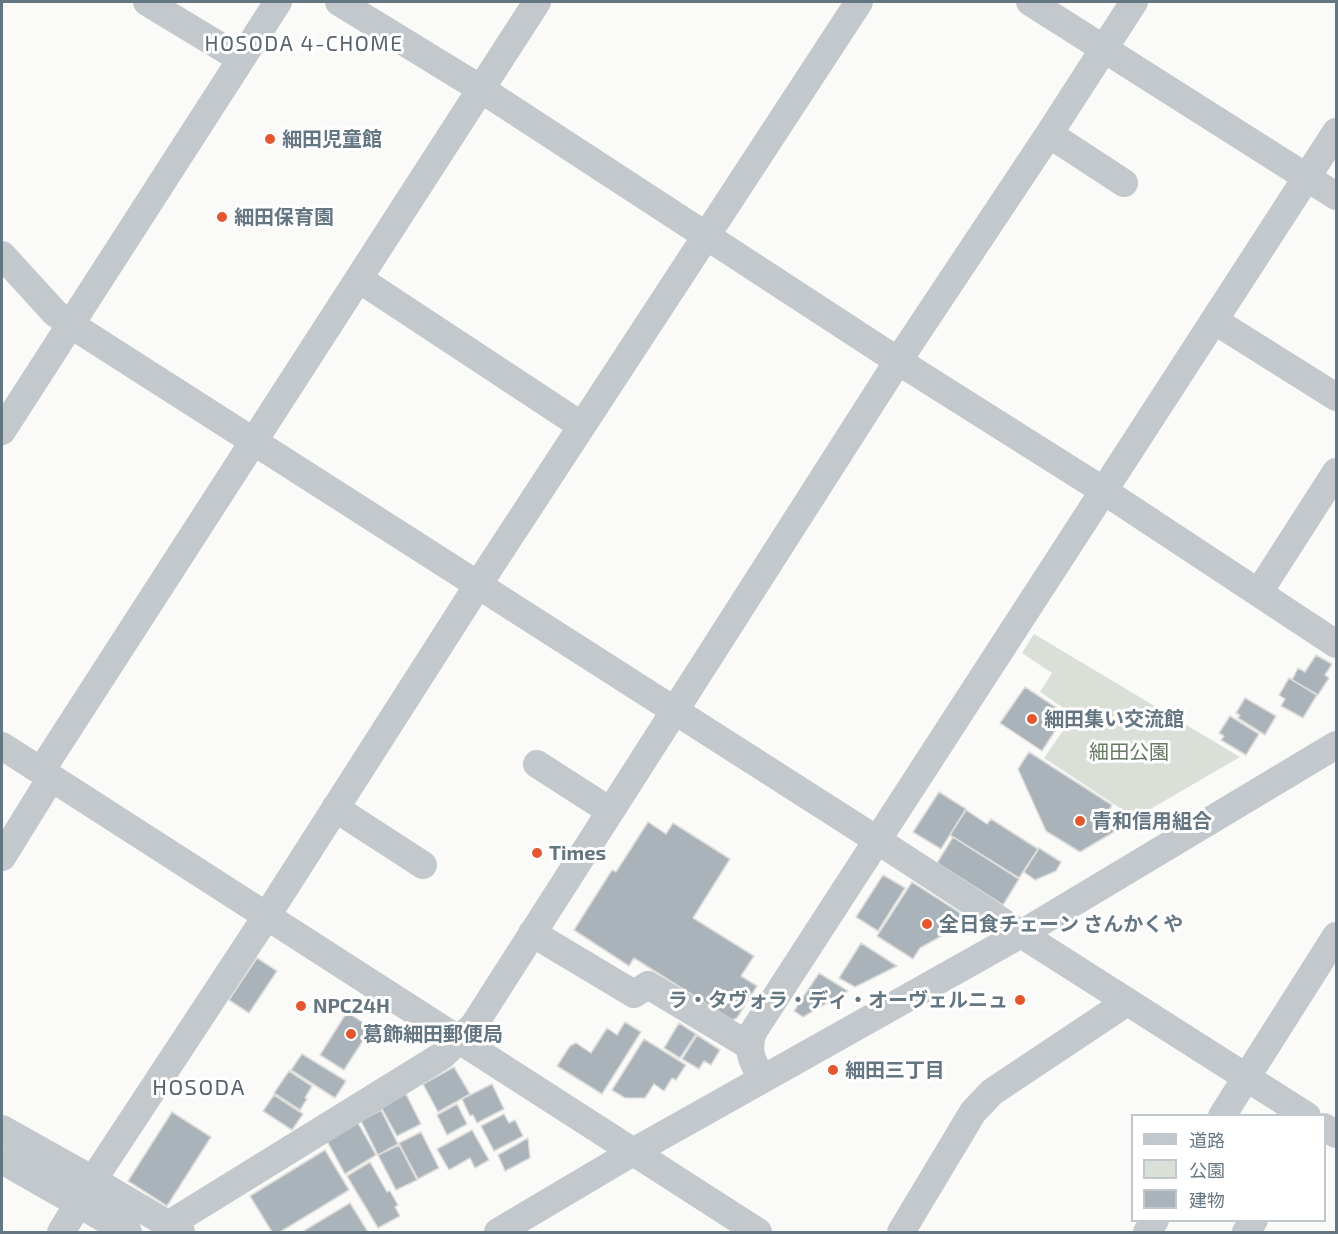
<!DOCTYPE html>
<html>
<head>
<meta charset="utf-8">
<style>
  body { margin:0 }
  #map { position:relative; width:1338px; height:1234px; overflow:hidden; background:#fafaf8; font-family:"Exo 2","Noto Sans JP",sans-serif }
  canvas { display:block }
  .frame { position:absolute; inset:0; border:3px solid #657683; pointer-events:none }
  .legend { position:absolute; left:1131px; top:1114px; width:195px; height:108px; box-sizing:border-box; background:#fff; border:2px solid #c1c8cd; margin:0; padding:8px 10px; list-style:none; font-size:18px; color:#657683 }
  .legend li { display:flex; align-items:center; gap:12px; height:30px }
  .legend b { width:30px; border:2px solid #c1c8cd }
</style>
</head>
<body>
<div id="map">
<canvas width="1338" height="1234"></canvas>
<div class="frame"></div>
<ul class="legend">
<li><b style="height:8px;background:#c3c8cc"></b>道路</li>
<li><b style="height:16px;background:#dadfd7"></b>公園</li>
<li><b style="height:16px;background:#aab3b9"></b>建物</li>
</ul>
</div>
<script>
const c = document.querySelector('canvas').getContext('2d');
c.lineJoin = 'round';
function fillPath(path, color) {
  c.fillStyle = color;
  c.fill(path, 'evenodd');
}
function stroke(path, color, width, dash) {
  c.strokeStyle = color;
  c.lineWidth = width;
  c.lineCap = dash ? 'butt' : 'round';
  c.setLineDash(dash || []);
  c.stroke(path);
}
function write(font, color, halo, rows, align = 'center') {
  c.font = font + ' "Exo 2","Noto Sans JP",sans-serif';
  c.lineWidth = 6;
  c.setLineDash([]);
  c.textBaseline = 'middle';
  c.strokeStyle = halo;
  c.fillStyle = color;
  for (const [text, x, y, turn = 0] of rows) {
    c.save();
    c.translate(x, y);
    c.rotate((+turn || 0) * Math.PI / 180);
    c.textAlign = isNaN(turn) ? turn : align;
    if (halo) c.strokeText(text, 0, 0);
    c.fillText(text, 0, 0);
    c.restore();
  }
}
const green = new Path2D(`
  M 1034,634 L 1240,757 L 1135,818 L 1044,758 L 1074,715 L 1040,692 L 1052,673 L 1022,653 Z`);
const building = new Path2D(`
  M 1316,655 L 1332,664 L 1325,675 L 1329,678 L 1318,695 L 1292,680 L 1298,668 L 1305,672 Z
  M 1289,678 L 1317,695 L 1303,718 L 1281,706 L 1285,699 L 1279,695 Z
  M 1025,687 L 1066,714 L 1042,751 L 1000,723 Z
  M 1245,698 L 1276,716 L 1265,735 L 1238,718 L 1240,715 L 1236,713 Z
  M 1230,716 L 1259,734 L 1246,755 L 1221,740 L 1224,736 L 1219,733 Z
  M 1029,752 L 1112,805 L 1109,810 L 1129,823 L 1080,852 L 1046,831 L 1018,769 Z
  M 939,792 L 966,809 L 941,849 L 913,832 Z
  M 966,810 L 987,824 L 991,819 L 1038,849 L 1019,878 L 950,835 Z
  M 648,822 L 666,834 L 673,823 L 730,859 L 693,918 L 754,956 L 741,976 L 757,986 L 737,1018 L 732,1020 L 634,958 L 629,966 L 574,930 L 612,870 L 616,872 Z
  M 953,837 L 1019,879 L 1003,905 L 937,863 Z
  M 1039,848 L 1061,862 L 1056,871 L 1035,880 L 1024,872 Z
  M 883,875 L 905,888 L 878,931 L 856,917 Z
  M 912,882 L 962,914 L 952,930 L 920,948 L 913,959 L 877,936 Z
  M 861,943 L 897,966 L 855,987 L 839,978 Z
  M 257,958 L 277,971 L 249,1013 L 229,1000 Z
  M 819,973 L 848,991 L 803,1017 L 794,1011 Z
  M 347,1012 L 371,1028 L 344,1070 L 320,1055 Z
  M 625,1022 L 641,1032 L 602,1094 L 557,1066 L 570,1046 L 576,1043 L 591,1053 L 607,1028 L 617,1035 Z
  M 679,1023 L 696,1034 L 680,1058 L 664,1048 Z
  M 697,1035 L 720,1050 L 711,1065 L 704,1061 L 699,1069 L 682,1059 Z
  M 644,1039 L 686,1065 L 676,1080 L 672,1078 L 664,1091 L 654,1084 L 645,1098 L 625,1098 L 612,1090 Z
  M 302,1054 L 346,1081 L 335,1098 L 291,1070 Z
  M 454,1067 L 470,1094 L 438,1112 L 423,1084 Z
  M 289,1071 L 312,1086 L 305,1098 L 307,1099 L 300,1110 L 274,1093 Z
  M 492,1084 L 504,1109 L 477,1123 L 473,1115 L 470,1116 L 462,1099 Z
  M 406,1094 L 421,1124 L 397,1136 L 381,1107 Z
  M 274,1095 L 303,1114 L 292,1130 L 263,1111 Z
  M 457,1104 L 467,1124 L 447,1135 L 437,1115 Z
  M 381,1110 L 398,1144 L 378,1155 L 361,1121 Z
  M 172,1112 L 211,1137 L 167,1206 L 128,1181 Z
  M 504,1114 L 509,1123 L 515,1120 L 523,1136 L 494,1151 L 481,1126 Z
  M 358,1123 L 376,1155 L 345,1174 L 327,1141 Z
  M 472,1130 L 489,1160 L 475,1168 L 470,1158 L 449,1170 L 437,1149 Z
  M 421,1132 L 439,1168 L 418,1179 L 399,1143 Z
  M 528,1138 L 530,1158 L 505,1171 L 498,1155 Z
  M 399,1145 L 417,1180 L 396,1190 L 378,1155 Z
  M 325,1150 L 349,1190 L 280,1232 L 272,1232 L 250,1196 Z
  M 370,1162 L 387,1192 L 390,1191 L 398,1205 L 395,1207 L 400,1216 L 378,1228 L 347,1176 Z
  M 350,1203 L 368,1232 L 302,1232 Z`);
const minor = new Path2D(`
  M 147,2 L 241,59
  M 339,2 L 481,89 L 898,361 L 1104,491 L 1336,644
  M 1030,2 L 1336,196
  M 1049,134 L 1124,183
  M 2,255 L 55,313 L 84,333 L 877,840 L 1021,934 L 1307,1116
  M 359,279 L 582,426
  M 1215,321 L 1336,397
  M 2,431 L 278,2
  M 1259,592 L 1336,472
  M 2,746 L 758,1232
  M 537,764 L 610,811
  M 41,771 L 537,2
  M 335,808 L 423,865
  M 2,857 L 51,778
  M 532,933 L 634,994 L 648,985 L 748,1045
  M 762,1079 C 753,1062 746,1052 753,1032 L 1336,132
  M 1222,1116 L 1336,936
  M 1324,1127 L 1336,1134
  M 2,1129 L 93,1180 L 181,1232
  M 2,1160 L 128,1232
  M 168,1225 L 443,1055 L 474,1025 L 898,361 L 1049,134 L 1134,2
  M 61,1232 L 93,1180 L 266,917 L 478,585 L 859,2
  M 498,1232 L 633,1152 L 1021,934 L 1336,745
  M 901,1232 L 973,1112 L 992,1092 L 1127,1002
  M 1147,1232 L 1155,1220
  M 1246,1232 L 1254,1220`);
const markers = [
  [270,139,6,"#e4572e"],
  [222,217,6,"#e4572e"],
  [1032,719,6,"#e4572e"],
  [1080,821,6,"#e4572e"],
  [537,853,6,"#e4572e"],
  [927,924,6,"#e4572e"],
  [1020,1000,6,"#e4572e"],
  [301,1006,6,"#e4572e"],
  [351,1034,6,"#e4572e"],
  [833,1070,6,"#e4572e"]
];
const poiNames = [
  ["細田児童館",282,139],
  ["細田保育園",234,217],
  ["細田集い交流館",1044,719],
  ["青和信用組合",1092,821],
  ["Times",549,853],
  ["全日食チェーン さんかくや",939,924],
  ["ラ・タヴォラ・ディ・オーヴェルニュ",1008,1000,"right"],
  ["NPC24H",313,1006],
  ["葛飾細田郵便局",363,1034],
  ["細田三丁目",845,1070]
];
const parkNames = [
  ["細田公園",1129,752]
];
const neighbourhoodNames = [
  ["HOSODA 4-CHOME",304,44]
];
const quarterNames = [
  ["HOSODA",199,1088]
];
fillPath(green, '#dadfd7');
fillPath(building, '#aab3b9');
stroke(building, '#dcdcda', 1.5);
stroke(minor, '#c3c8cc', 28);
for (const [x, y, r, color] of markers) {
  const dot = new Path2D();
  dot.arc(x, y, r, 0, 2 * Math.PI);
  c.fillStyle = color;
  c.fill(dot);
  stroke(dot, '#fff', 2);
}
write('bold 20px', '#657683', '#fff', poiNames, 'left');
write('20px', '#687a64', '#fff', parkNames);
c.letterSpacing = '1.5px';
write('21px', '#57646e', '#fff', neighbourhoodNames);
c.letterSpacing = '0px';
c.letterSpacing = '1.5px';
write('22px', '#57646e', '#fff', quarterNames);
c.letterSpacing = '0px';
</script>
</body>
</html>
